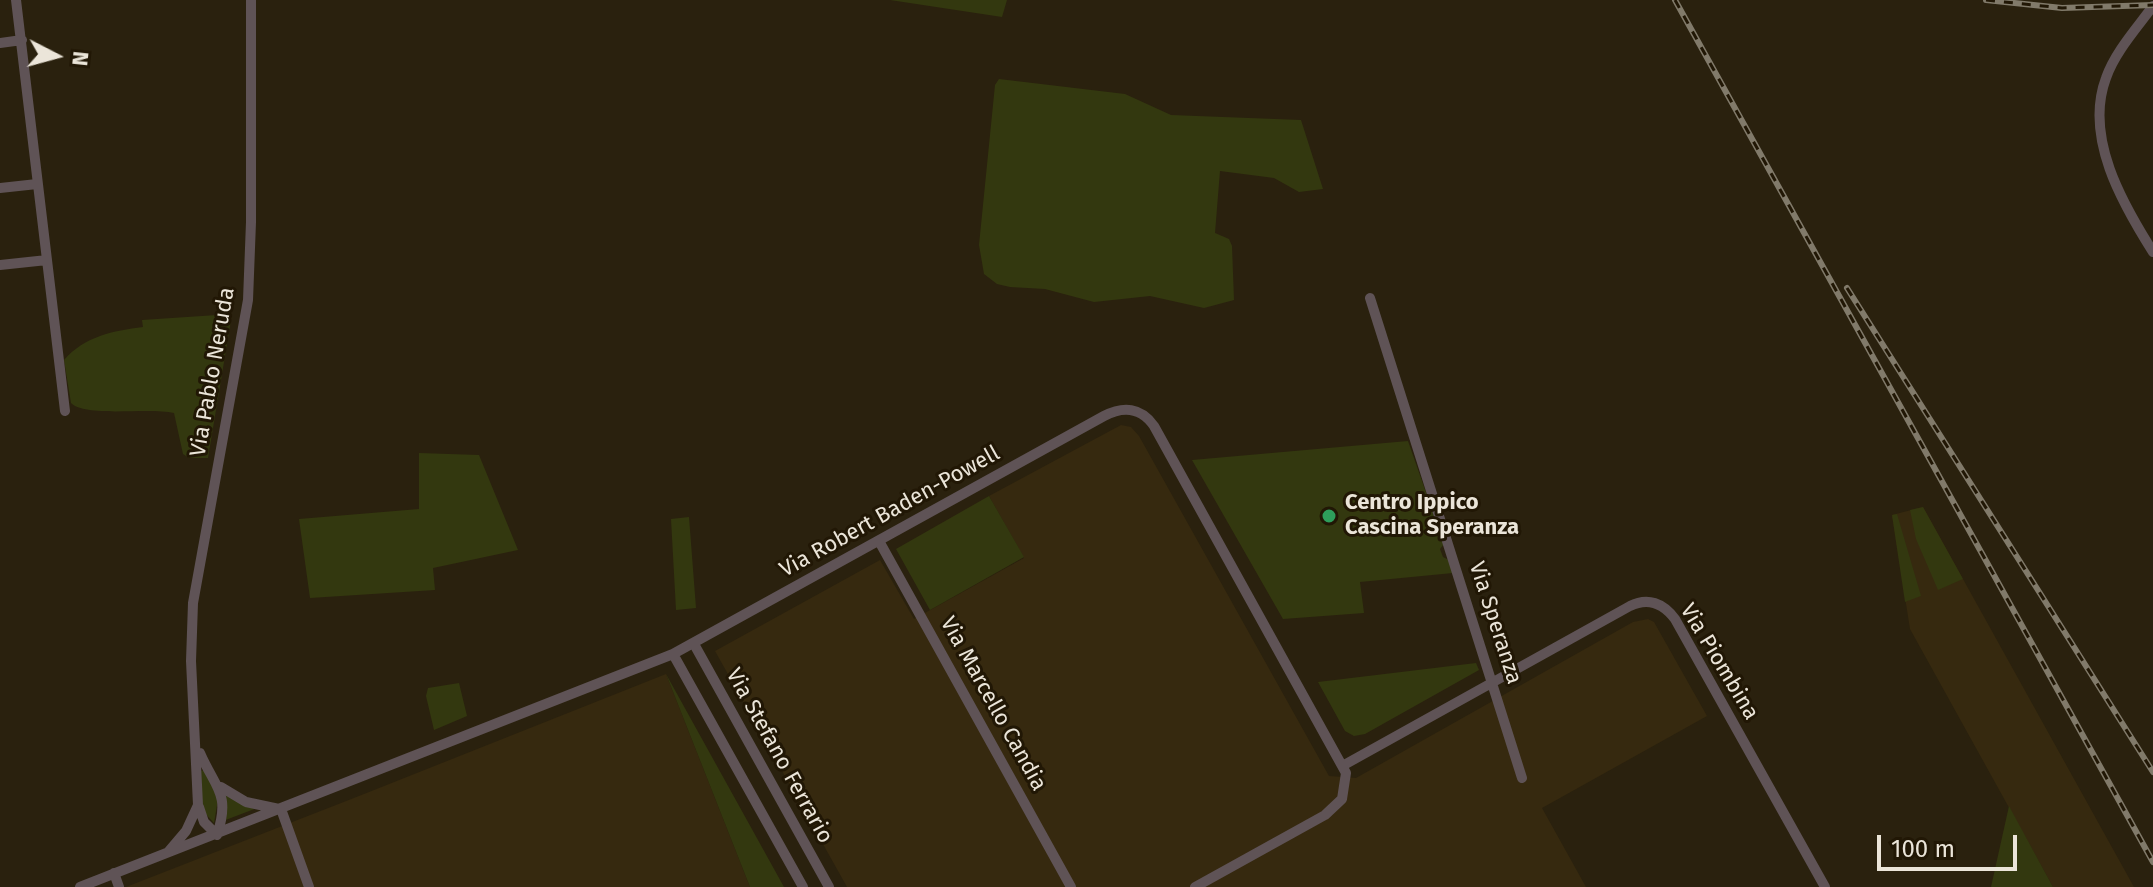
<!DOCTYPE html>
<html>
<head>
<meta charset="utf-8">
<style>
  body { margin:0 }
  #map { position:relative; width:2153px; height:887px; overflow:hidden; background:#2a210e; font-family:"Fira Sans",sans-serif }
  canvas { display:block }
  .north { position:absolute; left:16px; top:16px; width:80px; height:80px; -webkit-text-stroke:6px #211705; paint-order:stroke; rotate:96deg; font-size:22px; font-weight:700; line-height:32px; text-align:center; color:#ebe5d9 }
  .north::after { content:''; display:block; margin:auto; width:28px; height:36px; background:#ebe5d9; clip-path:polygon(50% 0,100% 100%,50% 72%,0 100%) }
  .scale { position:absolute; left:1877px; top:835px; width:140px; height:36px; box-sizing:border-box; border:4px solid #ebe5d9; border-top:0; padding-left:10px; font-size:24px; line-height:28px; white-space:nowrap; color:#ebe5d9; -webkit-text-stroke:6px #211705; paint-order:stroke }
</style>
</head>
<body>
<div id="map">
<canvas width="2153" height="887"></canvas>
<div class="north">N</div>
<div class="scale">100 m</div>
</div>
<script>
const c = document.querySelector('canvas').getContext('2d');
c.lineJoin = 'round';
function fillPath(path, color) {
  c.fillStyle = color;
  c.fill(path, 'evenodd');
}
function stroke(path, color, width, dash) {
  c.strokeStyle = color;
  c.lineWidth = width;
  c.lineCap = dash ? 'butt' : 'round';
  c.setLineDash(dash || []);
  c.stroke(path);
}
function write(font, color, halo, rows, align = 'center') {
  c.font = font + ' "Fira Sans",sans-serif';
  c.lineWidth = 6;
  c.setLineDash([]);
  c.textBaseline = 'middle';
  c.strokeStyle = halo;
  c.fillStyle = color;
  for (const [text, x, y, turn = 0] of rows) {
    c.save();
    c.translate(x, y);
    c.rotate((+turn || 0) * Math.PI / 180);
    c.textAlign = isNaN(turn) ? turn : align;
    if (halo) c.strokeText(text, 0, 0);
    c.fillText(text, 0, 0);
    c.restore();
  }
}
const built = new Path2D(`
  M 1121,425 L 1131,427 L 1139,436 L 1329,776 L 1356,778 L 1633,622 L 1648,619 L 1654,622 L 1707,716 L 1542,808 L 1586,887 L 847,887 L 715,651 L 880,560 L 914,619 L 1024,558 L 989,496 Z
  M 1923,507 L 2134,887 L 2053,887 L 1910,629 L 1892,515 Z
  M 666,674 L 750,887 L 126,887 L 359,796 Z`);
const green = new Path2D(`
  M 890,0 L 1007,0 L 1002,17 Z
  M 999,79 L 1125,94 L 1171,115 L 1301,120 L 1323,189 L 1299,192 L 1274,178 L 1220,171 L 1215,233 L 1229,239 L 1232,246 L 1234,300 L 1204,308 L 1150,296 L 1094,302 L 1045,289 L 1010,287 L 997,284 L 984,274 L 979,245 L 995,85 Z
  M 232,314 L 208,458 L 189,458 L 183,454 L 174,413 C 148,407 86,418 71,403 L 64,360 C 85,336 113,331 143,327 L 142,320 Z
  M 1408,441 L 1444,544 L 1440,549 L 1443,557 L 1449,560 L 1453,573 L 1360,582 L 1364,613 L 1283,619 L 1192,460 Z
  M 419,453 L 479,455 L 518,550 L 433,568 L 435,590 L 310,598 L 299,519 L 419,509 Z
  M 989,496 L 1024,557 L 930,610 L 896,549 Z
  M 1923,507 L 1963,579 L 1938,590 L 1916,539 L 1910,510 Z
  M 1897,514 L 1921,596 L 1905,602 L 1892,515 Z
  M 689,517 L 696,608 L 676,610 L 671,519 Z
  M 1476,663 L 1479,670 L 1365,734 L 1354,736 L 1345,731 L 1318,682 Z
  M 666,674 L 784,887 L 750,887 Z
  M 459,683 L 467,716 L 434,730 L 426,696 L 428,688 Z
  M 204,770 L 219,793 L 214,823 L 202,810 L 201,771 Z
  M 225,795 L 257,808 L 223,821 Z
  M 2009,806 L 2053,887 L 1991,887 Z`);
const minor = new Path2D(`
  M 16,0 L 65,411
  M 2153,6 C 2137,28 2115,52 2106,78 C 2084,137 2122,203 2153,252
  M 0,43 L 22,40
  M 0,188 L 37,184
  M 0,265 L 47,260
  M 1370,298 L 1522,778
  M 879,541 L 1071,887
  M 694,644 L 829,887
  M 673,654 L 803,887
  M 200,753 C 215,788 231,793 217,835
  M 1344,765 L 1630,606 C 1648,597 1663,603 1675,619 L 1825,887
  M 221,787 L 246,802 L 279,809
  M 199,807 L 204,822 L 217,835
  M 281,809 L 309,887
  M 169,851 L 186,831 L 198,805 L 191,661 L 193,603 L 248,300 L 251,222 L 251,0
  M 114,873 L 119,887
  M 80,887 L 673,654 L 1104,416 C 1123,406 1141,407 1154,426 L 1346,773 L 1342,799 L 1325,815 L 1195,887`);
const rail = new Path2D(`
  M 1675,0 L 2153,862
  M 1986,0 L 2062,8 L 2153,5
  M 1847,288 L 2153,772`);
const markers = [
  [1329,516,8,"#2e9e5b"]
];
const streetNames = [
  ["Via Pablo Neruda",213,372,-80],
  ["Via Robert Baden-Powell",890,512,-29],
  ["Via Speranza",1495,623,72],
  ["Via Piombina",1719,662,59],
  ["Via Marcello Candia",993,704,61],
  ["Via Stefano Ferrario",779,756,61]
];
const poiNames = [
  ["Centro Ippico",1345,503],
  ["Cascina Speranza",1345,528]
];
fillPath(built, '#36290f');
fillPath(green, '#33380f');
stroke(minor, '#5f5356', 10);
stroke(rail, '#817a6a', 6);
stroke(rail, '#211705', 3, [9]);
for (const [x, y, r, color] of markers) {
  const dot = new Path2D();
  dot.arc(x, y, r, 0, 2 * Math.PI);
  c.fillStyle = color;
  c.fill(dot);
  stroke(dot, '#211705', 3);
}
write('22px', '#ebe5d9', '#211705', streetNames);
write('bold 22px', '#ebe5d9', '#211705', poiNames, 'left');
</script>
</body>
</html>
